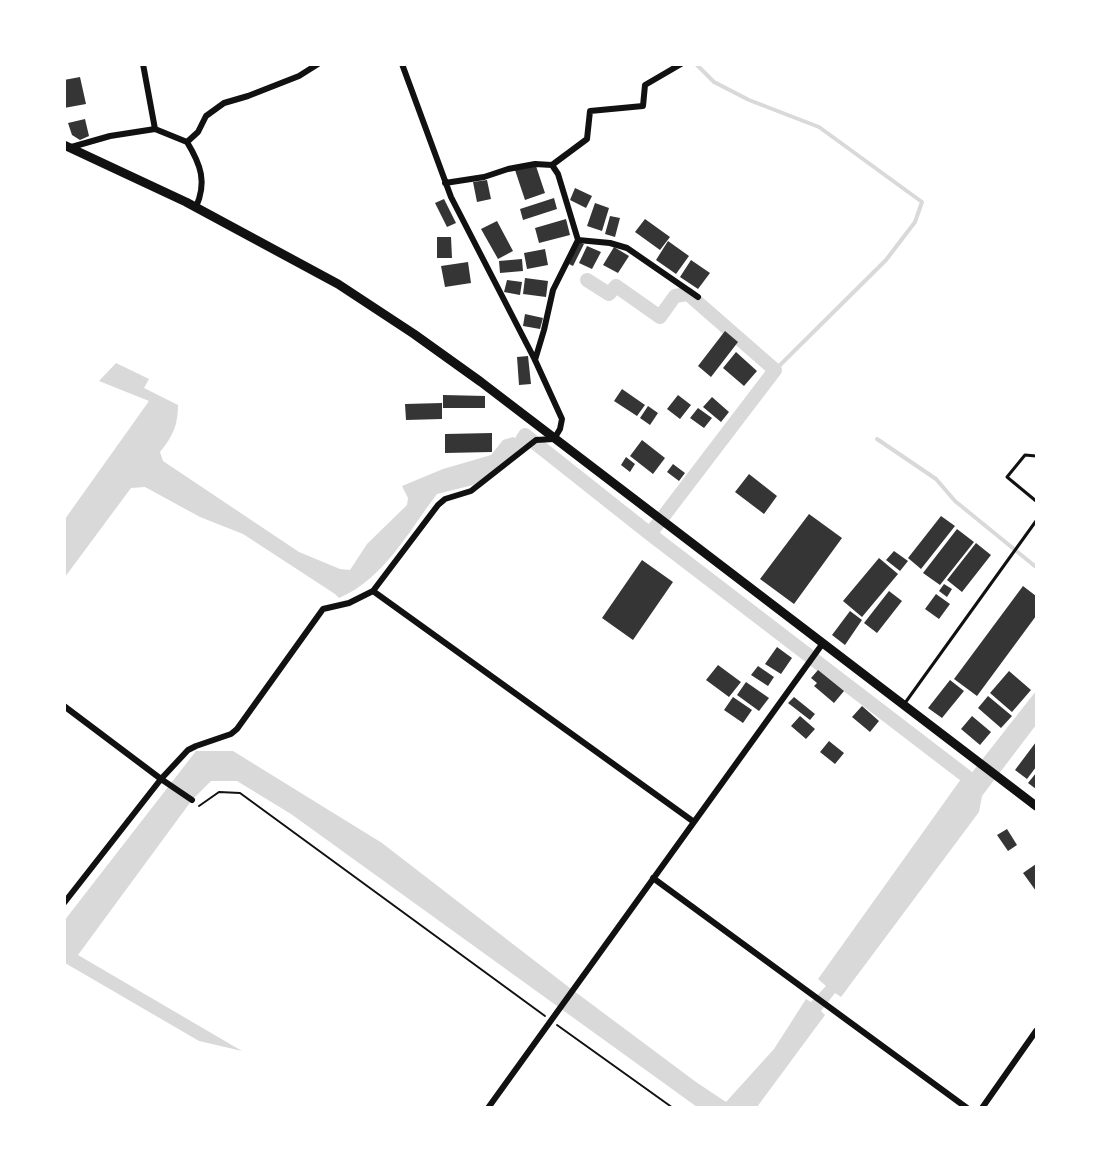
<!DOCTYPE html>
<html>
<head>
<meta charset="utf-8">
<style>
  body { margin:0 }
  #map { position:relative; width:1101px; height:1172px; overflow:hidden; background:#fff; font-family:Helvetica,sans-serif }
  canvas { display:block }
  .frame { position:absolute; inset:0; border:66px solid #fff; pointer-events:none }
</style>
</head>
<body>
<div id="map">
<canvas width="1101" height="1172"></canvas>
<div class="frame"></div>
</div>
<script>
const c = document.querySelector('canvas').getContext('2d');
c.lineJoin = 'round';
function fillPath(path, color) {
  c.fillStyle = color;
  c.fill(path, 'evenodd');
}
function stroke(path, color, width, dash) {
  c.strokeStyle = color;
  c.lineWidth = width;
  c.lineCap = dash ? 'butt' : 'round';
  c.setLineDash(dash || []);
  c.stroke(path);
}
const water = new Path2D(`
  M 116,363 L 149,379 L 144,388 L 178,405 C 178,425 173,436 160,452 L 163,461 L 299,552 L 340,569 L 350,570 L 367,544 L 407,505 L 408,498 L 402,486 L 443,469 L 491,455 L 503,440 L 513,437 L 527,444 L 488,476 L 473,485 L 437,494 C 408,532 384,579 339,598 L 335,594 L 243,534 L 200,517 L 145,487 L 131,488 L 65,577 L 65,519 L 149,401 L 99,381 Z
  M 1036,691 L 1036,725 L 982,796 L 979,812 L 841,997 L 835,993 L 821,1011 L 825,1015 L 757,1107 L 697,1107 L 291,814 L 237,781 L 211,781 L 192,800 L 78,955 L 242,1051 L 199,1041 L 65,963 L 64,921 L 196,751 L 233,751 L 382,843 L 566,985 L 696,1082 L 726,1102 L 774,1049 L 806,999 L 811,1002 L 826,986 L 818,979 L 961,779 L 966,774 L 970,775 Z`);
const stream = new Path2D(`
  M 696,64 L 714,82 L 749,100 L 819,127 L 922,202 L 915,222 L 886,260 L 775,370
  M 877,439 L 936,479 L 955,501 L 1036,567`);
const canal = new Path2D(`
  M 587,280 L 609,294 L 616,286 L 660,317 L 675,296 L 688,294 L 775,370 L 650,534
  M 522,440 L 525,435 L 650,534 L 979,786`);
const building = new Path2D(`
  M 80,77 L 86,104 L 64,108 L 64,80 Z
  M 85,119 L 89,136 L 80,140 L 72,135 L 68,123 Z
  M 535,163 L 545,193 L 525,200 L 515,170 Z
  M 487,180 L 491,199 L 477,202 L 473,182 Z
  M 575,188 L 592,196 L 586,208 L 570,200 Z
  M 554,198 L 557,209 L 523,220 L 520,209 Z
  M 444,199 L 456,223 L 447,227 L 435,203 Z
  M 595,203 L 609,208 L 602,231 L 587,226 Z
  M 610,216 L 620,218 L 615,237 L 605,234 Z
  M 566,219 L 570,235 L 539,243 L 535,228 Z
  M 645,219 L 670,237 L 660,250 L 635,232 Z
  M 497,221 L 513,251 L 498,259 L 481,229 Z
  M 437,237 L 451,237 L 452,258 L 437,258 Z
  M 668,241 L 689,256 L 676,274 L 656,260 Z
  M 579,242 L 584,244 L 573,266 L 569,264 Z
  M 587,246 L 601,252 L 592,269 L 579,263 Z
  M 614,247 L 629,256 L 618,273 L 603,265 Z
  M 545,249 L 548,265 L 527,269 L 524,253 Z
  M 522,259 L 523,271 L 500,273 L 499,261 Z
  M 691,260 L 710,273 L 698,289 L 680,277 Z
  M 468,262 L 471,283 L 445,287 L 441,266 Z
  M 525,278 L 548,281 L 546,297 L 523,294 Z
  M 507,280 L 522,282 L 520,295 L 504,292 Z
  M 525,314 L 543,318 L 540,329 L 523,326 Z
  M 725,331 L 738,342 L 711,377 L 698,366 Z
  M 736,352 L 757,371 L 744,386 L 723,368 Z
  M 528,356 L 531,384 L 519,385 L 517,357 Z
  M 622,389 L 645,405 L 637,416 L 614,401 Z
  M 443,395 L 485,396 L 485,408 L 443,408 Z
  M 678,395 L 691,405 L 680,419 L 667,409 Z
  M 712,397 L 729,412 L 721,422 L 703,407 Z
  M 442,403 L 442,419 L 406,420 L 405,404 Z
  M 648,406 L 658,413 L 650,425 L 640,418 Z
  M 698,408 L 712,418 L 704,428 L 690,418 Z
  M 492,433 L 492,452 L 445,453 L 445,434 Z
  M 642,440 L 665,458 L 653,474 L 630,456 Z
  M 626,457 L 635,464 L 630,472 L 621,465 Z
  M 673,464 L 685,473 L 679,481 L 667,472 Z
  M 749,474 L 777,496 L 764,514 L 735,492 Z
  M 809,514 L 842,538 L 794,604 L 760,579 Z
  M 941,516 L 955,526 L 921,569 L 908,558 Z
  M 957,529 L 974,542 L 940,585 L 923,573 Z
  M 976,543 L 991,555 L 962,592 L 947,580 Z
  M 894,551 L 908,561 L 900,571 L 886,560 Z
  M 879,558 L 898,574 L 862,617 L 843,601 Z
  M 642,560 L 673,582 L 633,640 L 602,618 Z
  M 944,584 L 952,589 L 947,597 L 939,591 Z
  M 1023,586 L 1036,596 L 1036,616 L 977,696 L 954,679 Z
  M 889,591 L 902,601 L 877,633 L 864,623 Z
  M 936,594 L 950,604 L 939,619 L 925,609 Z
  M 850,611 L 862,620 L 845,645 L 832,635 Z
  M 777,647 L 792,658 L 781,674 L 765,664 Z
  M 718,665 L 741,682 L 729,697 L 706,680 Z
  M 758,666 L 774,677 L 768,686 L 751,675 Z
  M 818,670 L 844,691 L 834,703 L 814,686 L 817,683 L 811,678 Z
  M 1009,671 L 1031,690 L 1012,712 L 990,693 Z
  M 950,680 L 964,691 L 942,718 L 928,708 Z
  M 746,682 L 769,698 L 759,711 L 737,695 Z
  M 988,696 L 1012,716 L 1001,728 L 978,708 Z
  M 733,697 L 752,710 L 743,723 L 724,710 Z
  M 794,697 L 815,714 L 810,720 L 788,703 Z
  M 862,706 L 879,721 L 870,732 L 852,717 Z
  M 800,716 L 815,729 L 806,739 L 791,726 Z
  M 972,716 L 991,732 L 980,745 L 961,729 Z
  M 829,741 L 844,753 L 835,764 L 820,752 Z
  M 1036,742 L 1036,767 L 1027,779 L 1015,770 Z
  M 1036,773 L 1036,789 L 1028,783 Z
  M 1007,829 L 1017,845 L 1008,851 L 997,835 Z
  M 1036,864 L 1036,891 L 1023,873 Z`);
const path = new Path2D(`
  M 199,806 L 219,792 L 240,793 L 545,1016
  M 557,1025 L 673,1108`);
const service = new Path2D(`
  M 1036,456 L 1025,455 L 1007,477 L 1036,501
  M 905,703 L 1036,521`);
const minor = new Path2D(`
  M 143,64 L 155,129
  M 187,142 C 201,165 207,182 196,207
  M 68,148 L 110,136 L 155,129 L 187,142 L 198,132 L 206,116 L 224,103 L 248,96 L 299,76 L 318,64
  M 552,165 L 587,139 L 590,111 L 643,106 L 645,85 L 681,64
  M 445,183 L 484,177 L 508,169 L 535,164 L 552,165 L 558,174 L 578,240 L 553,290 L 544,330 L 535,360
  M 578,240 L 610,243 L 627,248 L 698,297
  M 373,591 L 694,822
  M 64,706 L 161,779 L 192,800
  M 653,878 L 967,1108
  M 64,903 L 161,779 L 188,750 L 196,746 L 231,734 L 237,729 L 323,609 L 349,603 L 373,591 L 438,505 L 445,499 L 471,491 L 536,440 L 554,439 L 560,429 L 562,419 L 535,360 L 451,197 L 402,64
  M 488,1108 L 823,643
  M 982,1108 L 1036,1031`);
const primary = new Path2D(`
  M 64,145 L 186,202 L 338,284 L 414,334 L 481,382 L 1036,806`);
fillPath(water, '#d9d9d9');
stroke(stream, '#d9d9d9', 4);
stroke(canal, '#d9d9d9', 14);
fillPath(building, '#353535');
stroke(path, '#111', 2);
stroke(service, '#111', 3);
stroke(minor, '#111', 6);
stroke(primary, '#111', 9);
</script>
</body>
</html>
